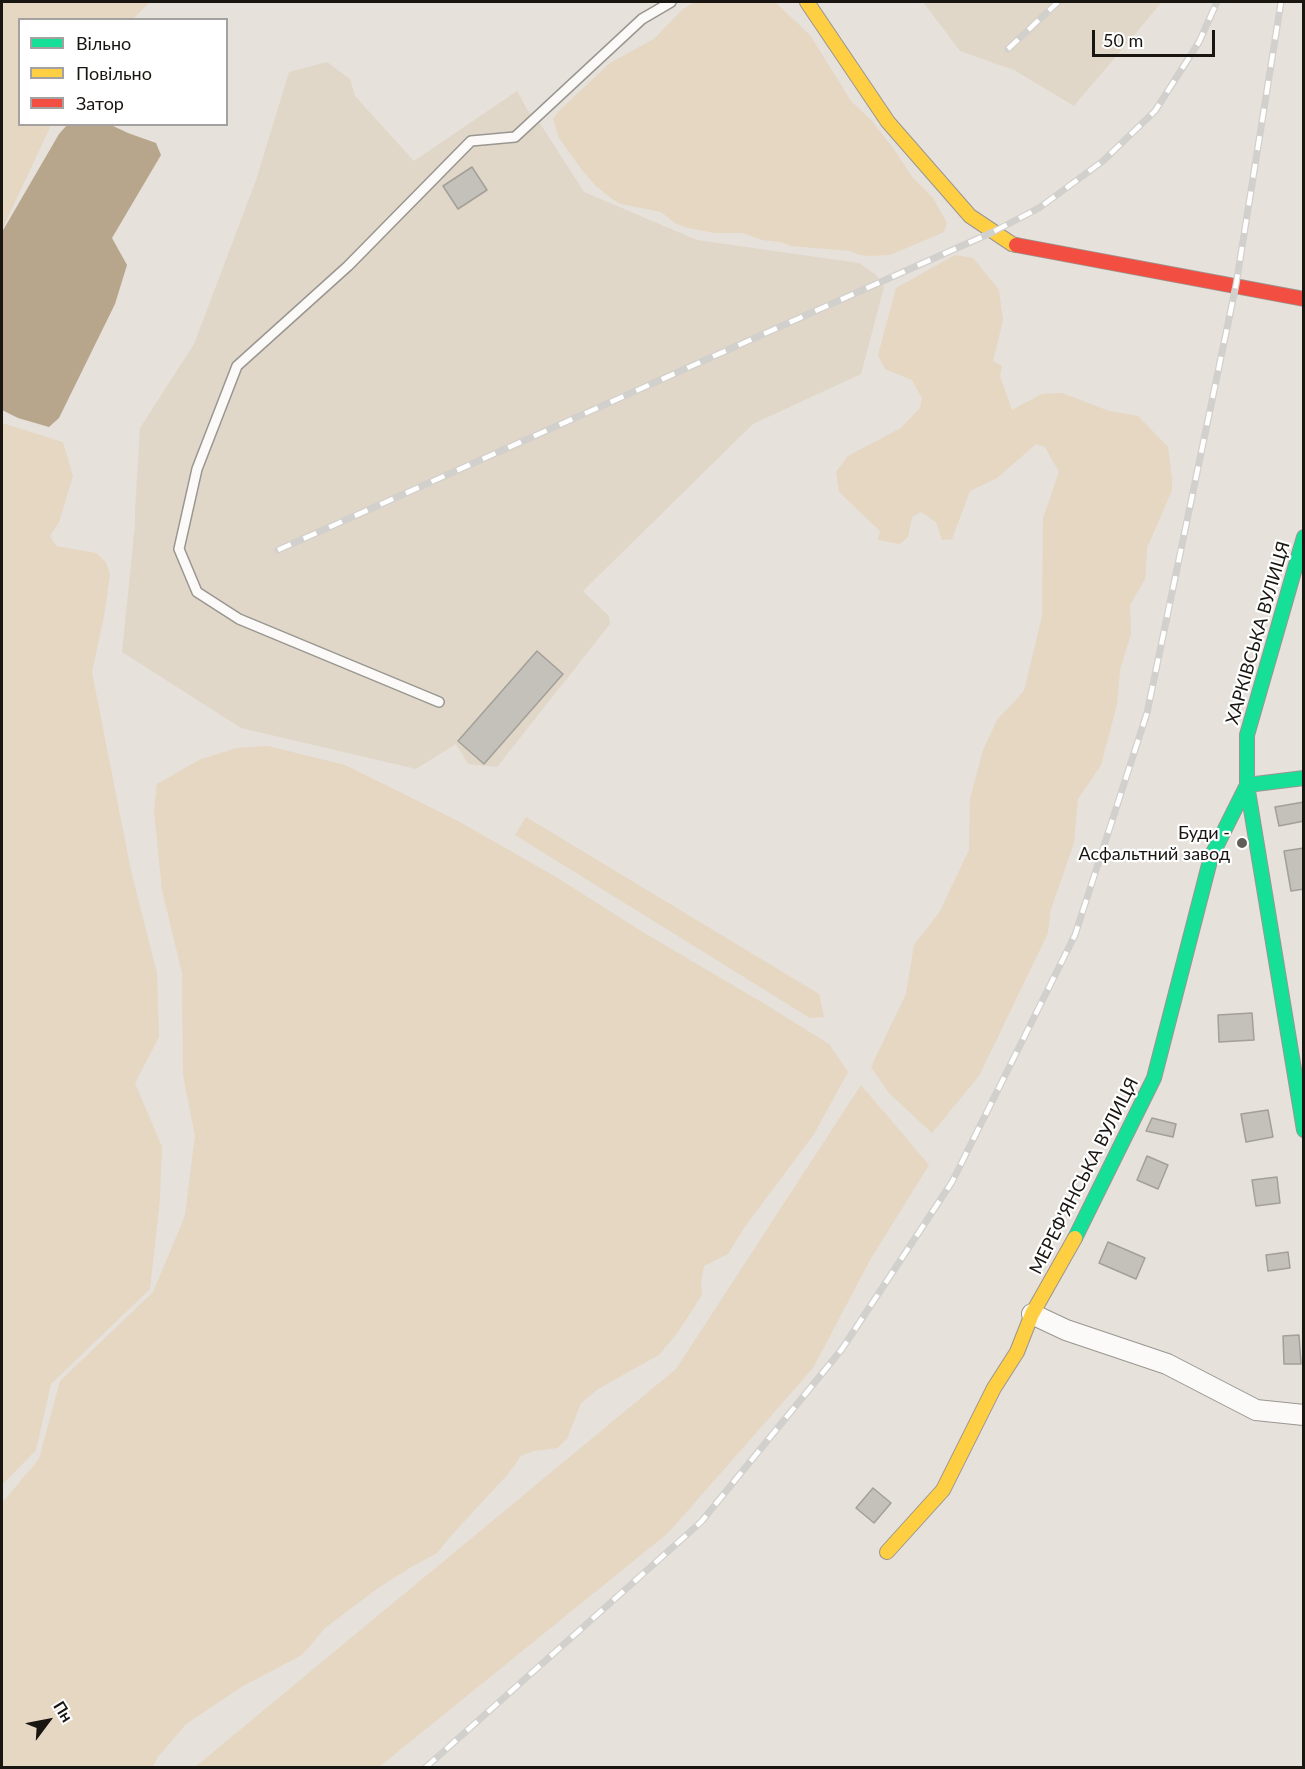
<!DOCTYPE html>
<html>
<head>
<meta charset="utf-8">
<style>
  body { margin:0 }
  #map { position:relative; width:1305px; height:1769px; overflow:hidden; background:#e6e1da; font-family:Lato,sans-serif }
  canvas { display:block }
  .frame { position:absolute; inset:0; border:3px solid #191611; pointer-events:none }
  .legend { position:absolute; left:18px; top:18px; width:210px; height:108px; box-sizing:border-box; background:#fff; border:2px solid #a3a2a0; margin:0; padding:8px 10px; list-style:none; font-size:18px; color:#191611 }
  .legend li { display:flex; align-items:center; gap:12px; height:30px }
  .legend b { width:30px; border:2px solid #a3a2a0 }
  .north { position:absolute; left:18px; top:1691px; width:60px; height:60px; -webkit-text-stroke:4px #fff; paint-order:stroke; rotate:58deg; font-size:16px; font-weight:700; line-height:24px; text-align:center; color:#191611 }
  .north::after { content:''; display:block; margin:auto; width:21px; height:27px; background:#191611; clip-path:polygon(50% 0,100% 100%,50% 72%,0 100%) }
  .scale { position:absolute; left:1092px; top:30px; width:123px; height:27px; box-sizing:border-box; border:3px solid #191611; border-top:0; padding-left:8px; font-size:18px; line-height:21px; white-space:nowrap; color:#191611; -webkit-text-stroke:4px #fff; paint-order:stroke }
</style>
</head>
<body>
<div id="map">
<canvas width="1305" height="1769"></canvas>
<div class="frame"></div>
<ul class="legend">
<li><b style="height:8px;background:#16e098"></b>Вільно</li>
<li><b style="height:8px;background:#ffcf43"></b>Повільно</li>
<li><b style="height:8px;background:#f24e42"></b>Затор</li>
</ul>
<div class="north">Пн</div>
<div class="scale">50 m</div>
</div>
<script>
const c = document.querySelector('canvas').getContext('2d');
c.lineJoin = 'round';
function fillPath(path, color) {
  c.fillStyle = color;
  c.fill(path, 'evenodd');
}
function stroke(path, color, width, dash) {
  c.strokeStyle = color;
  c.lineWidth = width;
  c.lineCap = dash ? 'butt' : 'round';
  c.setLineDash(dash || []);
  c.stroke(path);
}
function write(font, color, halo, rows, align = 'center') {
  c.font = font + ' Lato,sans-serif';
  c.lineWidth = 4.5;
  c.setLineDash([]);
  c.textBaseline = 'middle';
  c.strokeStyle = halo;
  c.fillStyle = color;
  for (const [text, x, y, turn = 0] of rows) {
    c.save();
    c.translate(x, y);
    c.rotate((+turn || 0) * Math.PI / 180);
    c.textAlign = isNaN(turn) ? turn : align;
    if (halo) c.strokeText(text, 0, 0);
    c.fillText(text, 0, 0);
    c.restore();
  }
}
const built = new Path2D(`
  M 923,2 L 1162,2 L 1074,106 L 1014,70 L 960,51 Z
  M 327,62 L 350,79 L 355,96 L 414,161 L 517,91 L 528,111 L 541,125 L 584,192 L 697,240 L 859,263 L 876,275 L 884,287 L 861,374 L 753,424 L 583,591 L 609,616 L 610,624 L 497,767 L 468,764 L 456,744 L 416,769 L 241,728 L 122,652 L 135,524 L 135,511 L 140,428 L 194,344 L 256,180 L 289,72 Z`);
const green = new Path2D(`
  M 2,2 L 150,2 L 133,19 L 20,20 L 20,124 L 51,125 L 2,230 Z
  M 695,2 L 775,2 L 810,35 L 851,101 L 872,121 L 896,152 L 912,177 L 933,198 L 947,223 L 944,232 L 890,255 L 870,256 L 860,255 L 850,251 L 791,246 L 781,242 L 762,240 L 743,233 L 714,233 L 684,227 L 675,223 L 661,212 L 621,204 L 612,199 L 596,186 L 582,170 L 559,138 L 553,119 L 559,111 L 610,63 L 654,39 L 683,9 Z
  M 955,255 L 973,258 L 999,290 L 1003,320 L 993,361 L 1002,366 L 1000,376 L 1012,410 L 1042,394 L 1062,393 L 1109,411 L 1138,416 L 1168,447 L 1172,480 L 1172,490 L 1147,548 L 1145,579 L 1130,605 L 1131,634 L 1120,670 L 1117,704 L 1101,765 L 1078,799 L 1074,843 L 1050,912 L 1048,933 L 979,1076 L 932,1133 L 889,1093 L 871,1067 L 906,994 L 914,945 L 939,913 L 969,850 L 970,799 L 983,750 L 997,720 L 1024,691 L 1042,616 L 1043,518 L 1059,472 L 1045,447 L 1036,444 L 997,478 L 970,491 L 952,539 L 942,540 L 936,522 L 921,512 L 912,517 L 908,537 L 900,544 L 878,540 L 880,531 L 839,492 L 836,472 L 848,456 L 901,428 L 920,408 L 922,398 L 912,380 L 885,369 L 878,355 L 896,288 Z
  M 2,423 L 63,442 L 73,476 L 59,522 L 50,536 L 56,546 L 96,553 L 106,562 L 110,575 L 104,616 L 92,672 L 131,871 L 157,973 L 159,1037 L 135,1083 L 162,1147 L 160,1199 L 150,1289 L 51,1384 L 36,1450 L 2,1485 Z
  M 268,746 L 345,765 L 460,822 L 556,877 L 641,931 L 763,1003 L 829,1044 L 848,1072 L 814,1134 L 744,1228 L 728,1254 L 704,1266 L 701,1282 L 702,1295 L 678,1332 L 659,1355 L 598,1389 L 581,1403 L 567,1439 L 557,1448 L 533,1451 L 521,1456 L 508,1474 L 449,1538 L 437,1553 L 413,1566 L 378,1588 L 325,1628 L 302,1655 L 243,1686 L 186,1724 L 158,1757 L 152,1767 L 2,1767 L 2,1503 L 39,1459 L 60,1381 L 153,1292 L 185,1216 L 195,1136 L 183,1075 L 182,973 L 162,890 L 154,809 L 157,784 L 199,760 L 236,748 Z
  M 526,817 L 819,994 L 824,1017 L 810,1018 L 515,835 Z
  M 861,1085 L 929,1165 L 870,1260 L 813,1368 L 668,1533 L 379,1767 L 195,1767 L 676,1369 Z`);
const water = new Path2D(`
  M 67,125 L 111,125 L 128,133 L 156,143 L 161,155 L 112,238 L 127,265 L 115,304 L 59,418 L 49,427 L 18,418 L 2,410 L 2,232 L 59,134 Z`);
const building = new Path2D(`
  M 472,167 L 487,190 L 458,209 L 443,186 Z
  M 537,651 L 563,674 L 484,764 L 458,741 Z
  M 1304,802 L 1304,821 L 1279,826 L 1275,807 Z
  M 1304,848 L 1304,889 L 1291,891 L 1284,851 Z
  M 1252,1013 L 1254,1040 L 1219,1042 L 1218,1015 Z
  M 1268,1110 L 1273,1137 L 1246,1142 L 1241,1114 Z
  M 1152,1118 L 1176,1124 L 1173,1137 L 1146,1131 Z
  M 1147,1156 L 1168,1165 L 1158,1189 L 1137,1180 Z
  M 1277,1177 L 1280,1203 L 1256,1206 L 1252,1180 Z
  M 1108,1242 L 1145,1258 L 1136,1279 L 1099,1263 Z
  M 1288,1252 L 1290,1268 L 1268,1271 L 1266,1255 Z
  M 1299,1335 L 1301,1364 L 1284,1364 L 1283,1336 Z
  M 873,1488 L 891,1503 L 874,1523 L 856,1508 Z`);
const lane = new Path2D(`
  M 439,702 L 239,619 L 197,592 L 179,549 L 197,469 L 237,366 L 348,266 L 471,141 L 515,137 L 642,19 L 671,2`);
const street = new Path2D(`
  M 1032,1314 L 1066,1330 L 1167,1364 L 1256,1410 L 1304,1415`);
const fast = new Path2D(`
  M 1304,537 L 1247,735 L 1247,785 L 1304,1130
  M 1075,1238 L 1154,1078 L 1211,857 L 1247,785 L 1304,778`);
const slow = new Path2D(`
  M 807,2 L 888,122 L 970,216 L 1012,244 L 1016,245
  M 887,1552 L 943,1490 L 994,1388 L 1017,1352 L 1032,1314 L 1075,1238`);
const jam = new Path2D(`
  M 1016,245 L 1304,299`);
const rail = new Path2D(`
  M 1008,49 L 1058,2
  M 278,550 L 993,232 L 1039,208 L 1103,161 L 1155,111 L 1199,42 L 1217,2
  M 425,1768 L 701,1522 L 842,1349 L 952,1182 L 1075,935 L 1147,713 L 1236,285 L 1281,2`);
const markers = [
  [1242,843,6,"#615d57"]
];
const streetNames = [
  ["ХАРКІВСЬКА ВУЛИЦЯ",1258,633,-74],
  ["МЕРЕФ'ЯНСЬКА ВУЛИЦЯ",1084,1176,-63]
];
const poiNames = [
  ["Буди -",1230,833],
  ["Асфальтний завод",1230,854]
];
fillPath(built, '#e1d7c8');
fillPath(green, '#e5d7c2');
fillPath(water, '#b7a68c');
fillPath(building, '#c4c0ba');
stroke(building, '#a39f99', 1.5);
stroke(lane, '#999690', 12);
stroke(street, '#999690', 22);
stroke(fast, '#999690', 16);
stroke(slow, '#999690', 16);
stroke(jam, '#999690', 16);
stroke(lane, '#fbfaf9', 9);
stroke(street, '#fbfaf9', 20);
stroke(fast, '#16e098', 14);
stroke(slow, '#ffcf43', 14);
stroke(jam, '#f24e42', 14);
stroke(rail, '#d2d0cd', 7);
stroke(rail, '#fff', 4.5, [14]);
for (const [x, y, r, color] of markers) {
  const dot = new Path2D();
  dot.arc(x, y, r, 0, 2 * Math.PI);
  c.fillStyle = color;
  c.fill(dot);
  stroke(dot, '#fff', 2);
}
write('18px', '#191611', '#fff', streetNames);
write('18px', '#191611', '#fff', poiNames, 'right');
</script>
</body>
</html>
